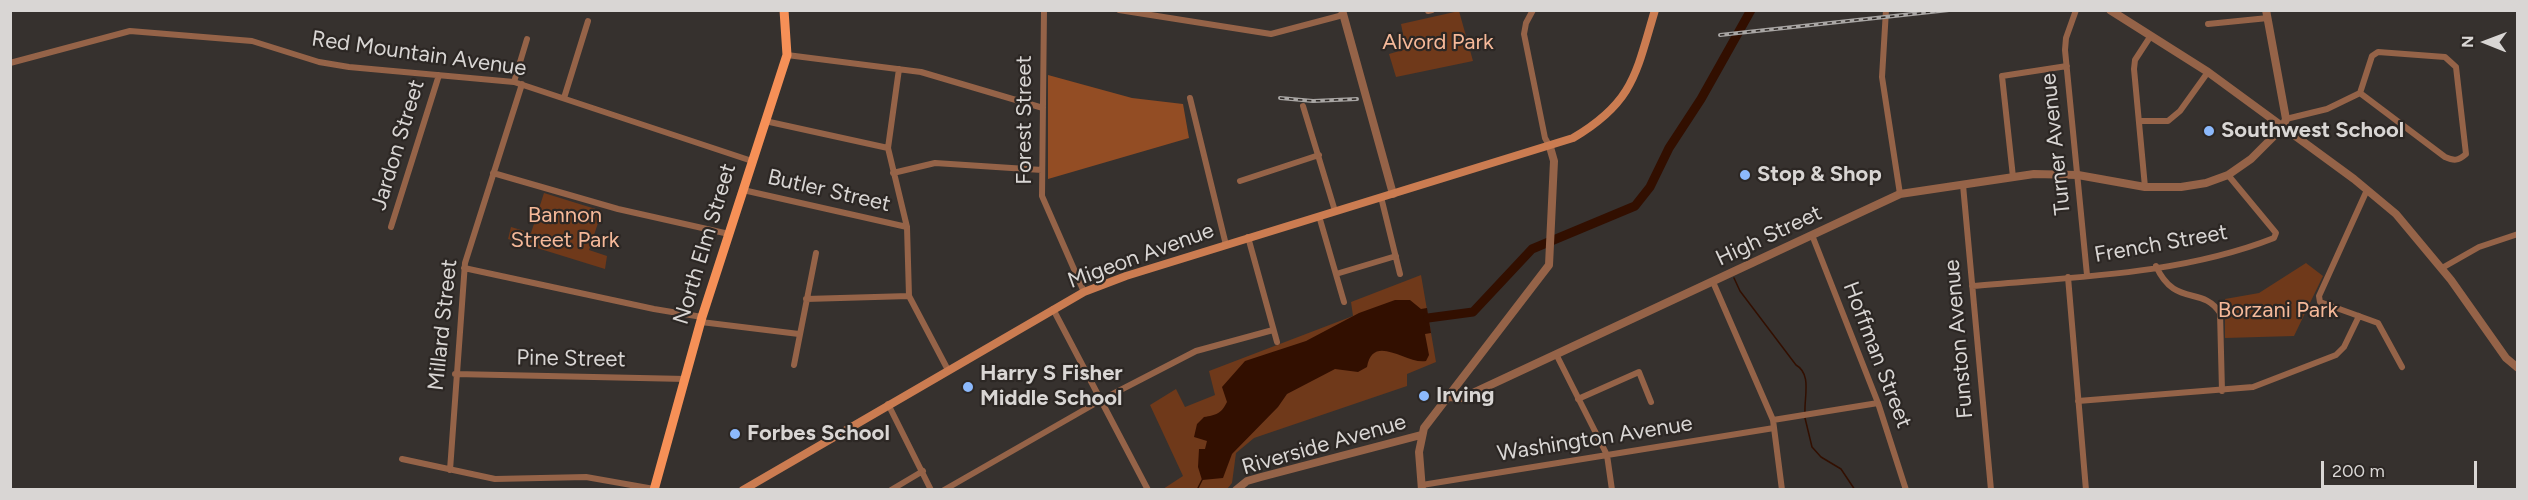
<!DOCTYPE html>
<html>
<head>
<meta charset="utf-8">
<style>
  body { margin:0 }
  #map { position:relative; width:2528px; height:500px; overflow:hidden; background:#36312e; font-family:Figtree,sans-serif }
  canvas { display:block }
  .frame { position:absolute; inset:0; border:12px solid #d9d6d4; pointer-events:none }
  .north { position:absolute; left:2456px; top:12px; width:60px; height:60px; -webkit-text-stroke:4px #2c2724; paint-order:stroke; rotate:271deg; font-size:16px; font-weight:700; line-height:24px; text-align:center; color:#d9d6d4 }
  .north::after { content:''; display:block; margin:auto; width:21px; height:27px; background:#d9d6d4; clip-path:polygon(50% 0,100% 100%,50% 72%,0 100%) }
  .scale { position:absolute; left:2321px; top:461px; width:156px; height:27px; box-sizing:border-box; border:3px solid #d9d6d4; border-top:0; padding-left:8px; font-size:18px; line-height:21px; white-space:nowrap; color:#d9d6d4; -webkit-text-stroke:4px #2c2724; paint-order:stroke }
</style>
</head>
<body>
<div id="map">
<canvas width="2528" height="500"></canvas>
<div class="frame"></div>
<div class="north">N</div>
<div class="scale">200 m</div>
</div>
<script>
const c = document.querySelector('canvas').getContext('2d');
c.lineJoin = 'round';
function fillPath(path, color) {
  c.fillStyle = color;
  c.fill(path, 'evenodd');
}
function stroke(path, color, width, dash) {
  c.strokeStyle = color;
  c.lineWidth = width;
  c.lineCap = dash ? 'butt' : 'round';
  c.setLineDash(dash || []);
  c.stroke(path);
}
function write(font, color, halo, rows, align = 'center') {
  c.font = font + ' Figtree,sans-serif';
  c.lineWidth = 4.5;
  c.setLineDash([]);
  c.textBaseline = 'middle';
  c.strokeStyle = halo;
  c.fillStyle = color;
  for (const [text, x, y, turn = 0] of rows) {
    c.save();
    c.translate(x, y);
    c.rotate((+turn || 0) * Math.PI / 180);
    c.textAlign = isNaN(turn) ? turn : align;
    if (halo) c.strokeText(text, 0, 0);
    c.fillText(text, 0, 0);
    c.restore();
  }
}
const green = new Path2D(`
  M 1459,11 L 1473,61 L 1396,77 L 1389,54 L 1406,49 L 1401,24 Z
  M 544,193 L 602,211 L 589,250 L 607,256 L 605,269 L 508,239 L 511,227 L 531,233 Z
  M 2306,263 L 2323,276 L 2294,336 L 2225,338 L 2225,299 L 2259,293 Z
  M 1421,275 L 1436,362 L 1407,374 L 1407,386 L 1254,438 L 1236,453 L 1232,483 L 1227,489 L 1163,489 L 1183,476 L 1150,405 L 1176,389 L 1185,407 L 1215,395 L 1209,371 L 1353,316 L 1351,302 Z`);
const forest = new Path2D(`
  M 1048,75 L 1132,98 L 1183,104 L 1189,138 L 1048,179 Z`);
const water = new Path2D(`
  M 1395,300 L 1410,300 L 1421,309 L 1427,308 L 1431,333 L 1425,334 L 1429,355 L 1426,361 C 1407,365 1373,332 1367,367 L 1358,372 L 1335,369 L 1287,394 L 1278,407 L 1232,454 L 1223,478 L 1202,480 L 1198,467 L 1199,449 L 1205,449 L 1207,441 L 1194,437 L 1197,424 L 1204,417 C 1216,415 1221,414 1227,402 L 1222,387 L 1245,361 L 1306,341 L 1359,313 Z`);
const stream = new Path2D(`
  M 1734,278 L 1740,291 L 1796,365 C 1812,374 1804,397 1805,413
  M 1805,418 L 1812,447 L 1821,457 L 1841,469 L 1855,490
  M 1197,490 L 1202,480`);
const river = new Path2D(`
  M 1428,318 L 1473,312 L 1532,249 L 1635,206 L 1650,187 L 1669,148 L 1701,99 L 1751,10`);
const minor = new Path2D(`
  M 1044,10 L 1042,196 L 1084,292
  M 1119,10 L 1271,34 L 1343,15
  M 1533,10 L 1526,23 L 1524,34 L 1545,138 L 1550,147
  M 1886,10 L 1882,77 L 1900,194
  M 2076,10 L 2066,38 L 2065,50 L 2087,275
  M 1428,11 L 1432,10
  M 2208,24 L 2268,18
  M 2378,52 L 2445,57 L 2456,67 L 2466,154 C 2458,161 2454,161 2445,157 L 2360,93 L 2372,56 Z
  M 787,55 L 921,72 L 1043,108
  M 10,63 L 130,31 L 252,41 L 319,62 L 349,67 L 514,82 L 752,161
  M 899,69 L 888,148 L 907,227 L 909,296 L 948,370
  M 514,82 L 527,39
  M 564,98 L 588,21
  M 1190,98 L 1226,245
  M 1303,106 L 1335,211
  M 2286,119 L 2327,109 L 2360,93
  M 765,121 L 888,148
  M 2139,121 L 2168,121 L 2180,111 L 2208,72
  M 493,173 L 618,209 L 729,234
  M 893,173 L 935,163 L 1042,170
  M 2013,177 L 2002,76 L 2067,66
  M 1240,181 L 1319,155
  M 1963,185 L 1991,490
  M 2145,187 L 2134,69 L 2135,60 L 2150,37
  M 743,190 L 907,227
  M 2367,190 L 2319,296 L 2320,302 L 2378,323 L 2402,367
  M 1381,197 L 1400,274
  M 1319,216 L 1344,302
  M 391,227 L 439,75
  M 1812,235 L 1878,403 L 1906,490
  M 1248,237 L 1277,342
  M 2156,266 C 2175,308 2202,285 2220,313 L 2222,391
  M 464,268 L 654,309 L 702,317
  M 2442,268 L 2479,247 L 2518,234
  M 1336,274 L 1396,256
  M 2068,277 L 2086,490
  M 1713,282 L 1773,420 L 1782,490
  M 1972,286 C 2072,277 2180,275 2274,238 L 2276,233 L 2228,175
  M 806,299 L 909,296
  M 1053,309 L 1148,490
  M 701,322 L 799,334
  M 1556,354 L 1607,455 L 1612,490
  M 794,365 L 816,253
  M 455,374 L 686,379
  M 1578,399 L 1639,372 L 1651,402
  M 2078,401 L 2253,387 L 2336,355 L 2344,347 L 2359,316
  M 888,404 L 931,490
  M 1773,420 L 1878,403
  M 402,459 L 495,479 L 586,477 L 654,489
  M 450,470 L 465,263 L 522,84
  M 1422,485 L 1774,428
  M 891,490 L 923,471
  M 944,490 L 1103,399 L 1196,351 L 1273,330`);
const tertiary = new Path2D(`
  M 1342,10 L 1393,194
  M 2110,10 L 2208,72 L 2354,179 L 2396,214 L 2451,280 L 2506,358 L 2518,368
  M 1448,397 L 1461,398 L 1473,393 L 1900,194 L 2034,174 L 2078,175 L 2145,187 L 2181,187 L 2206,183 L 2228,175 L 2251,159 L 2283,127 L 2286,119 L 2266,10
  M 1236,490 L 1247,481 L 1261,477 L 1421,435
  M 1422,490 L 1419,452 L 1424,428 L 1549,265 L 1554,161 L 1550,147`);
const secondary = new Path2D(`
  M 743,490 L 1084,292 L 1126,276 L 1573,138 C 1634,102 1636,73 1655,10`);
const primary = new Path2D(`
  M 654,490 L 702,317 L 787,55 L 784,10`);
const rail = new Path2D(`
  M 1720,35 L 1949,10
  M 1280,98 L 1313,101 L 1357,99`);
const markers = [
  [2209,131,6,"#8cb9fc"],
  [1745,175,6,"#8cb9fc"],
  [968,387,6,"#8cb9fc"],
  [1424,396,6,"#8cb9fc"],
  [735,434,6,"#8cb9fc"]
];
const parkNames = [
  ["Alvord Park",1438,43],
  ["Bannon",565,216],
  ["Street Park",565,241],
  ["Borzani Park",2278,311]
];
const streetNames = [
  ["Red Mountain Avenue",419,54,8],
  ["Forest Street",1025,120,-90],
  ["Turner Avenue",2056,144,-96],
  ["Jardon Street",398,145,-73],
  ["Butler Street",829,191,13],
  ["High Street",1769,236,-25],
  ["North Elm Street",705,244,-73],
  ["French Street",2161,244,-10],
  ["Migeon Avenue",1141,256,-20],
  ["Millard Street",443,325,-84],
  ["Funston Avenue",1959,339,-95],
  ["Hoffman Street",1877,355,69],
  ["Pine Street",571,359,1],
  ["Washington Avenue",1595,439,-9],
  ["Riverside Avenue",1324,445,-16]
];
const poiNames = [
  ["Southwest School",2221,131],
  ["Stop & Shop",1757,175],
  ["Harry S Fisher",980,374],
  ["Middle School",980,399],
  ["Irving",1436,396],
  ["Forbes School",747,434]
];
fillPath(green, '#6f391a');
fillPath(forest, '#934d24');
fillPath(water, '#320f00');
stroke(stream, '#320f00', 1.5);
stroke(river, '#320f00', 9);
stroke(minor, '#956348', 6);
stroke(tertiary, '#956348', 8);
stroke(secondary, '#cb7c51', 8);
stroke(primary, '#f69057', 9);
stroke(rail, '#a9a6a4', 4);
stroke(rail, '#2c2724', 1.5, [4.5]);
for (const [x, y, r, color] of markers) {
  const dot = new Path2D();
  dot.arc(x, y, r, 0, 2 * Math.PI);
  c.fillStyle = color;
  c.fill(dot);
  stroke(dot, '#2c2724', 2);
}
write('22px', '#f6b999', '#2c2724', parkNames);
write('22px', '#d9d6d4', '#2c2724', streetNames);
write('bold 22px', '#d9d6d4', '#2c2724', poiNames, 'left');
</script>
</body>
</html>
